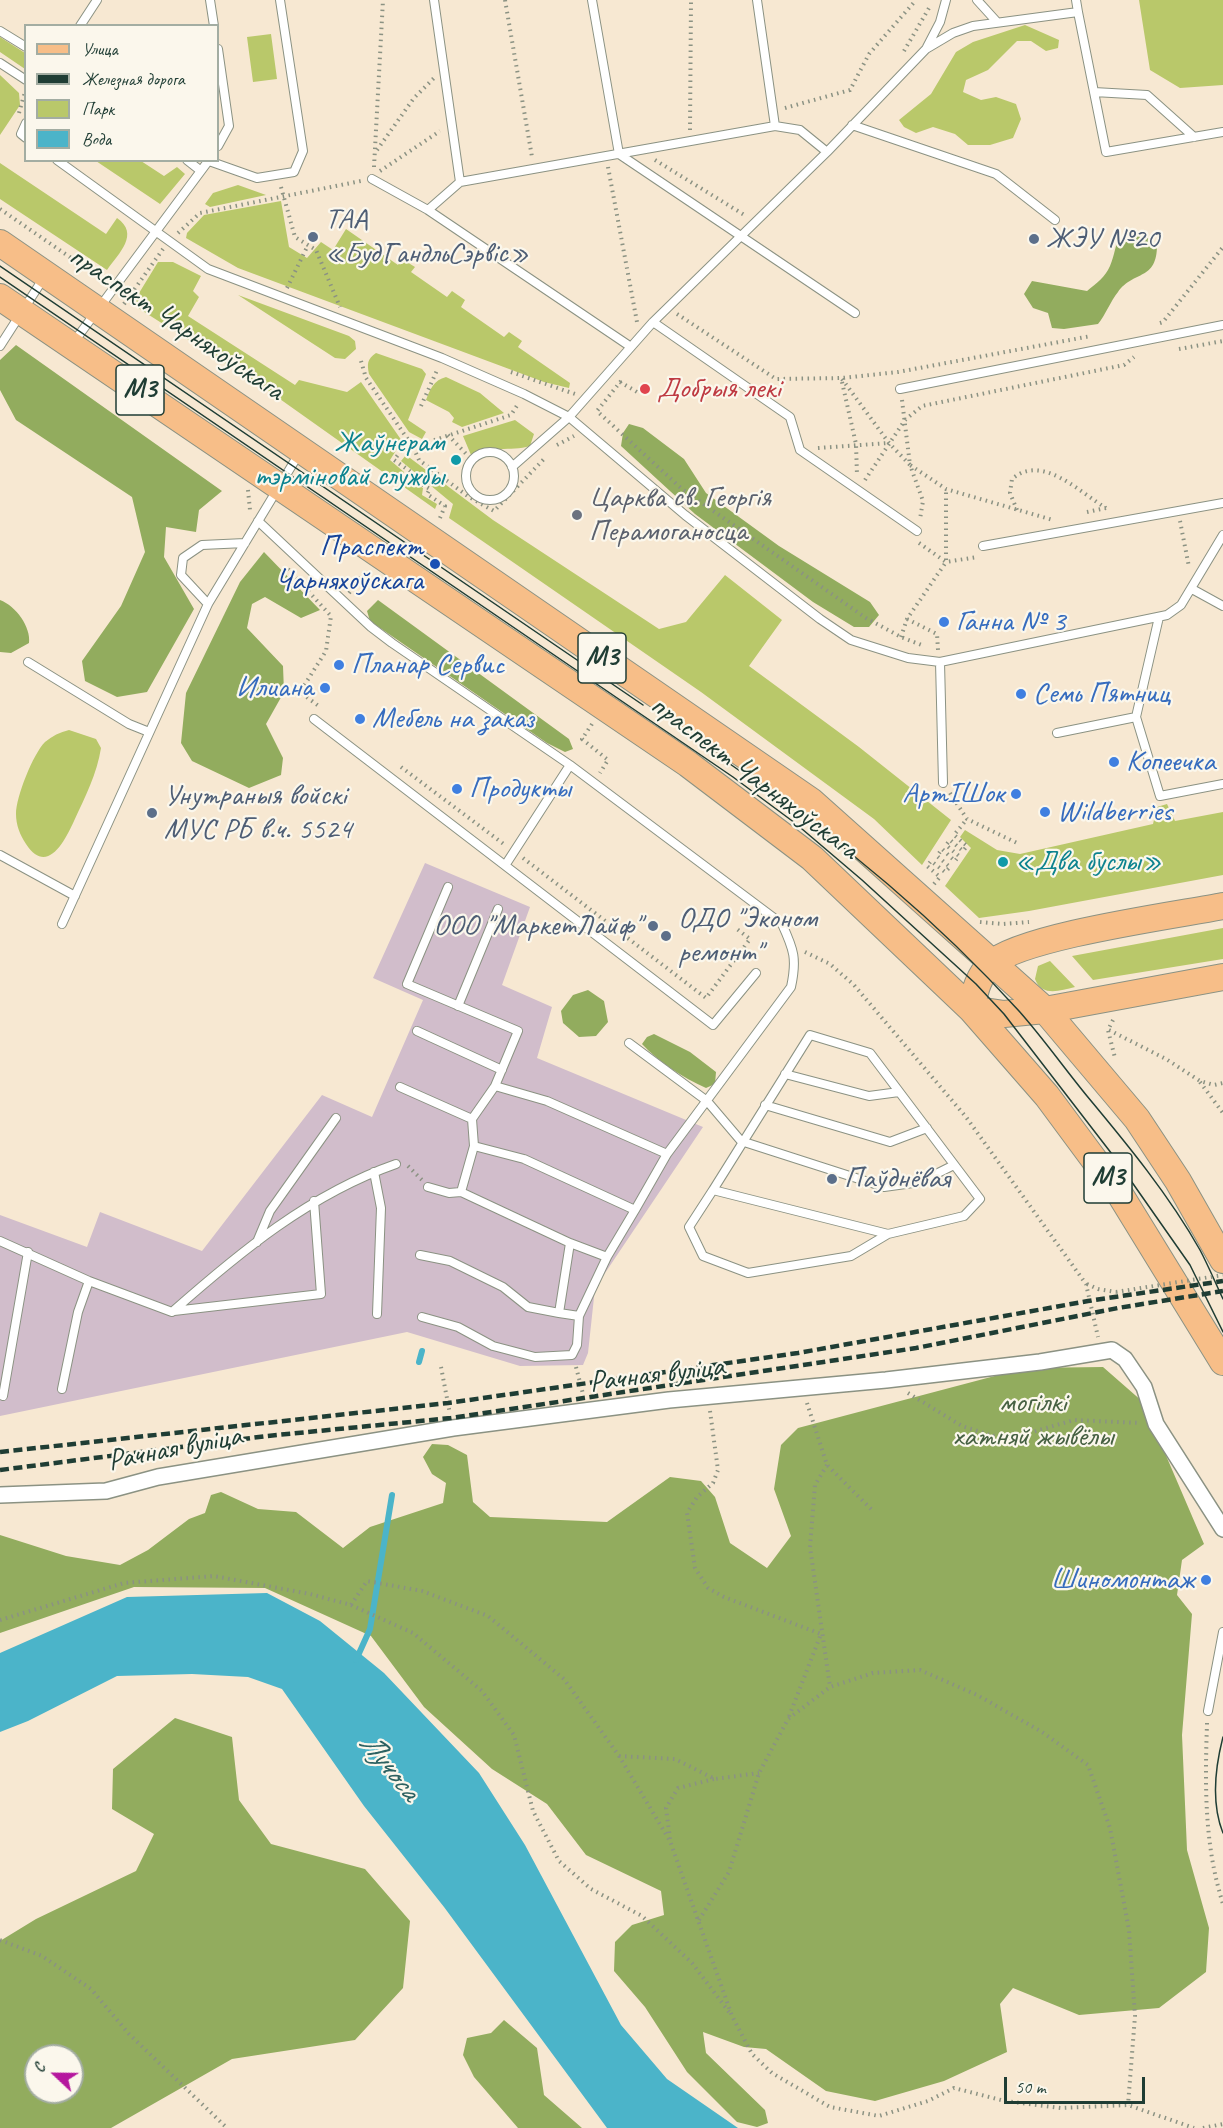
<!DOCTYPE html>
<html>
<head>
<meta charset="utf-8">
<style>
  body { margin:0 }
  #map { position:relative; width:1223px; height:2128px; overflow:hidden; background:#f7e8d2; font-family:Caveat,sans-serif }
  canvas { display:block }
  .legend { position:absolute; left:24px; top:24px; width:195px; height:138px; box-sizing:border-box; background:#fbf7ec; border:2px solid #a3ada2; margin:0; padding:8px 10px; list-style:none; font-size:18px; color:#1f3d34 }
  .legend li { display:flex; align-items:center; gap:12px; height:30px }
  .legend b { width:30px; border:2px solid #a3ada2 }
  .north { position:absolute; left:24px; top:2044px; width:60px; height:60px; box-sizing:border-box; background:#fbf7ec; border:2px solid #a3ada2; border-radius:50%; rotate:292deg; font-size:16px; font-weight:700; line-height:24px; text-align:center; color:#1f3d34 }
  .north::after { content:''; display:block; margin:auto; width:21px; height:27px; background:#b5179e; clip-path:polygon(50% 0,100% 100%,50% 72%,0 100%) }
  .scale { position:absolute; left:1004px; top:2077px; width:141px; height:27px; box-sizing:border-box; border:3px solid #1f3d34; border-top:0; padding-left:8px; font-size:18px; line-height:21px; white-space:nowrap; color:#1f3d34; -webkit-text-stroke:4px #fbf7ec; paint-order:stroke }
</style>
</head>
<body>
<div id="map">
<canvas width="1223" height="2128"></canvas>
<ul class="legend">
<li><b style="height:8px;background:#f7be88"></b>Улица</li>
<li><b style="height:8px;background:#1f3d34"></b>Железная дорога</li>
<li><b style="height:16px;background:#b9c86a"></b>Парк</li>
<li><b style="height:16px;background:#4bb4c9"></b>Вода</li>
</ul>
<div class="north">С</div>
<div class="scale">50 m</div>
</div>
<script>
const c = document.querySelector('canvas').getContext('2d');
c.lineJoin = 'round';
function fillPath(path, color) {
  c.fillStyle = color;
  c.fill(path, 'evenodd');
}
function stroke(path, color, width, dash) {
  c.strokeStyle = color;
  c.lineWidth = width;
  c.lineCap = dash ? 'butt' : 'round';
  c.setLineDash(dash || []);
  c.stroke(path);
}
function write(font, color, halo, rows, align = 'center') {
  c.font = font + ' Caveat,sans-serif';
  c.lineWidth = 4.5;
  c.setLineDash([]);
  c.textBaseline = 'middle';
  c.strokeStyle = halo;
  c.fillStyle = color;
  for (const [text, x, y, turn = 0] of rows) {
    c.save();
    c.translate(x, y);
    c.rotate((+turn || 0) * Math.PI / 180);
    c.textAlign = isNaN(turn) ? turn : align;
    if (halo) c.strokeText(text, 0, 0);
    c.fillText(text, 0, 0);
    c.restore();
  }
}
const industrial = new Path2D(`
  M 425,863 L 530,907 L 502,985 L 552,1007 L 537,1058 L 703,1127 L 595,1288 L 588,1353 L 583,1365 L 520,1366 L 407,1332 L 0,1416 L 0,1215 L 87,1247 L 100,1212 L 202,1251 L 322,1095 L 372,1117 L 423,1000 L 373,978 Z`);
const green = new Path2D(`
  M 1139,0 L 1223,0 L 1223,85 L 1180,88 L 1150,70 Z
  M 1025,25 L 1059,40 L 1058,48 L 1046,51 L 1031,41 L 1017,41 L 988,70 L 966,80 L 963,92 L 981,100 L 996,97 L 1016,104 L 1021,119 L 1013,138 L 990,145 L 968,145 L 955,134 L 933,127 L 916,133 L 904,127 L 899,120 L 931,94 L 956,52 L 973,42 Z
  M 271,34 L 277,79 L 253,82 L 247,37 Z
  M 0,37 L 25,53 L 25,69 L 0,52 Z
  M 0,75 L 19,93 L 20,105 L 0,135 Z
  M 96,161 L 141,161 L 164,176 L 177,167 L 185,174 L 160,204 Z
  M 0,163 L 106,234 L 117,218 C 140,234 119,253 107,270 L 0,199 Z
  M 238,185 L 266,195 L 210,207 L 205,204 L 213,193 Z
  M 281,201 L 289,247 L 307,258 L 321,242 L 333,250 L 346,229 L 398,265 L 402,259 L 415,267 L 411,272 L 447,297 L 452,291 L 465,300 L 461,307 L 504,337 L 509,332 L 522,341 L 518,347 L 570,383 L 569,388 L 544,382 L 238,268 L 186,238 L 187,233 L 204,215 Z
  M 158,262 L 173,262 L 201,276 L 193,291 L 199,297 L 188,316 L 295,385 L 299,380 L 347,392 L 361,382 L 402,441 L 390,460 L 404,472 L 402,477 L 423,488 L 422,495 L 437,504 L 435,509 L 270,392 L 138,308 L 136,298 Z
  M 238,295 L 349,336 L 355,341 L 356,349 L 345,359 L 335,358 Z
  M 376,353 L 422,369 L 426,374 L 408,420 L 426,432 L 422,439 L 409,432 L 369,374 C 367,364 367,359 376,353 Z
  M 446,377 L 480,393 L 504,413 L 462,427 L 452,422 L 454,418 L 449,412 L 426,400 C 430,389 434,380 446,377 Z
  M 515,420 L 534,434 L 530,446 C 510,452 490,445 471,455 L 463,436 Z
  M 406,455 L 493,520 L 659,629 L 686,622 L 725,575 L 782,620 L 749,666 L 859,747 L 951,820 L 922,865 L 874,819 L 701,692 L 449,518 L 453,504 L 401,461 Z
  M 69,730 L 96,739 L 101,748 C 97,774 85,797 74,821 C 65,841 47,876 26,844 C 20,835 16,825 16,814 C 16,797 33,754 45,742 C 52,736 60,732 69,730 Z
  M 1167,804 L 1175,821 L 1223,812 L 1223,875 L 1029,911 L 979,918 L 945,886 L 971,848 L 960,837 L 965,830 L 997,850 L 1020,854 L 1153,824 L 1157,807 Z
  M 1223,928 L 1223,959 L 1093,980 L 1072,956 Z
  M 1050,961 L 1075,987 C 1059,991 1042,997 1035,979 L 1038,966 Z`);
const forest = new Path2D(`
  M 1144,235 L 1157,245 C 1157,281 1134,270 1118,292 C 1110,302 1106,314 1098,324 L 1064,329 L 1052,328 L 1048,313 L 1033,308 L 1024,294 L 1032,281 L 1087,291 C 1097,283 1105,277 1110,266 C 1120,241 1110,236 1144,235 Z
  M 16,345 L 222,491 L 199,510 L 196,532 L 166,527 L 164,557 L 194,609 L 147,692 L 117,697 L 85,681 L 82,661 L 121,606 L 145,552 L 132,497 L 16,420 L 0,390 L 0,360 Z
  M 629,424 L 643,428 L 684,459 L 706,493 L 779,546 L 870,602 L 879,615 L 869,627 L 854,627 L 813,602 L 695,514 L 621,446 L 623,433 Z
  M 264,552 L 320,610 L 301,618 L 265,597 L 252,604 L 247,628 L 283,666 L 284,692 L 266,724 L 283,758 L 281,775 L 249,788 L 192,761 L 181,743 L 186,693 L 240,582 Z
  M 0,600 C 16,606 31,627 29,643 L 11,653 L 0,652 Z
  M 378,600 L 569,739 L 573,749 L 565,752 L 547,743 L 370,621 L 367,611 Z
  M 588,990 L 604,1001 L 608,1022 L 596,1036 L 579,1037 L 563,1023 L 561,1011 L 573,995 Z
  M 654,1034 L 690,1052 L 716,1072 L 715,1084 L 706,1088 C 682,1077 660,1063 642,1044 L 647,1037 Z
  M 1103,1367 L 1143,1402 L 1204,1544 L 1182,1560 L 1177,1595 L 1192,1614 L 1182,1735 L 1187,1850 L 1209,1928 L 1206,1972 L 1159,2008 L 1079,2015 L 1013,1988 L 1000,2004 L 1007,2052 L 944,2081 L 875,2101 L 826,2091 L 766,2049 L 744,2047 L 703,2032 L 706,2053 L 765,2110 L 768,2123 L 757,2127 L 737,2122 L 687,2072 L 645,2007 L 614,1971 L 615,1942 L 632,1925 L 664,1915 L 661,1891 L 586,1855 L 547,1804 L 492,1769 L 424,1707 L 371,1636 L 265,1588 L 134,1587 L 0,1633 L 0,1535 L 66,1556 L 120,1565 L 148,1550 L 189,1519 L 205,1513 L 211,1495 L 221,1492 L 258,1509 L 296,1512 L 343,1548 L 370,1527 L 443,1503 L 446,1483 L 432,1474 L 423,1457 L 432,1444 L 448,1445 L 467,1455 L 473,1502 L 490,1517 L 607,1522 L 670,1477 L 701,1481 L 715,1497 L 730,1543 L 767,1568 L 791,1536 L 774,1489 L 781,1445 L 798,1428 L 1025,1368 Z
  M 175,1718 L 232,1737 L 239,1800 L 271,1844 L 365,1869 L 410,1921 L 403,1988 L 355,2040 L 232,2059 L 111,2128 L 0,2128 L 0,1941 L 36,1919 L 136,1871 L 154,1834 L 112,1809 L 113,1769 ZM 36,2056 L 72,2056 L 72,2092 L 36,2092 Z
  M 504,2020 L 537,2048 L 544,2095 L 582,2128 L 518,2128 L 474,2077 L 463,2055 L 467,2038 L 491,2033 Z`);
const water = new Path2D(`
  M 267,1593 L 320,1621 L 384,1673 L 479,1773 L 525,1845 L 621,2025 L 667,2079 L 738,2128 L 607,2128 L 444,1907 L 364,1806 L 282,1689 L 248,1677 L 192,1674 L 117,1676 L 28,1721 L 0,1732 L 0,1653 L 127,1597 Z`);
const stream = new Path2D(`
  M 419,1362 L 422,1351
  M 356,1660 L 370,1629 L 392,1495`);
const path = new Path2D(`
  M 505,0 L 532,157
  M 904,51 L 929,8
  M 785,108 L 850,90 L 869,54 L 916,0
  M 19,113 L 25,92
  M 690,130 L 691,0
  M 377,150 L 414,98 L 434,78
  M 655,160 L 746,216
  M 374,167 L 383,0
  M 608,167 L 637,322
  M 380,171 L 440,131
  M 281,187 L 295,237 L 316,250 L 340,307
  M 0,209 L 106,282
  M 178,233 L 200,213 L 361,181
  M 287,288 L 308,245
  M 124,304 L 163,249
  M 677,314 L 776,379 L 842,378 L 898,372 L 1091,336
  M 1160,323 L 1163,322 L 1223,247
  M 1179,349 L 1223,341
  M 361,361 L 366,378 L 413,447 L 419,460 L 469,497 L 494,511 L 544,459
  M 511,372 L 575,394
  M 842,379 L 889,443 L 910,465 L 923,501 L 920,519
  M 621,381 L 597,411 L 682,489 L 866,618 L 901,637 L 924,646
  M 620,382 L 637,392
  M 842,382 L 856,444 L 857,475
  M 902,400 L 910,465 L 946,489 L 1053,520
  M 421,406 L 438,368
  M 448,435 L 472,460
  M 557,445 L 574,436
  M 818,448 L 889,443
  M 865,480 L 905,420 L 922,406 L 1124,365 L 1134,357
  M 248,490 L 250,510
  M 1017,510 L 1010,493 L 1012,479 C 1042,453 1079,492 1106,508
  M 1087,512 L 1106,508
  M 440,518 L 445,506 L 427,494 L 430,489 L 408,476 L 411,472 L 394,460 L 401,451 L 511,415 L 518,404
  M 1180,521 L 1189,567
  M 919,543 L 946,562 L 977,557
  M 288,569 L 331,616 L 326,651 L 300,692 L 320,707
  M 349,593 L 366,570
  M 907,619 L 937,634 L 938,650
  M 901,637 L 907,619 L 946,562 L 946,489
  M 592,724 L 582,739 L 608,760 L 600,773
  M 401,767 L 505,845
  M 950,793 L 967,819 L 1017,843
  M 523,858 L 706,998 L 750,939 L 737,929
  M 934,884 L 940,877 L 927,866 L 931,861 L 945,872 L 950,867 L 937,856 L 942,849 L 955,861 L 959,856 L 946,845 L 950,840 L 963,851 L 967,846 L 954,835 L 967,819
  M 980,922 L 1003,924 L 1029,922
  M 805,952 L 830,964 L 854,985 L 966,1117 L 1086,1284 L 1098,1337
  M 1113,1020 L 1108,1030 L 1115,1058
  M 1109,1030 L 1166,1059 L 1200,1081 L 1214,1085 L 1223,1083
  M 1200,1082 L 1223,1113
  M 408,1166 L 422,1180
  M 1087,1284 L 1098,1289 L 1116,1292
  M 441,1367 L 450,1414
  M 576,1367 L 583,1394
  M 908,1393 L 962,1426 L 993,1436 L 1029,1433 L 1074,1420 L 1140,1423
  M 807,1403 L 827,1465 L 874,1512
  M 710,1411 L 718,1470 L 713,1483 L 697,1497 L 687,1513 L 695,1568 L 708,1588 L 724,1597 L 821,1634 L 788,1719
  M 827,1465 L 815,1485 L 810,1547 L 830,1687
  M 351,1605 L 413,1633 L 482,1691 L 514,1735 L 533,1811 L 559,1861 L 591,1889 L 642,1916 L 692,1963 L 729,2012
  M 0,1620 L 124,1583 L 214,1576 L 310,1594 L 351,1605 L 367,1581 L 422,1591 L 488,1616 L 564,1679 L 619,1756 L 670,1841 L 732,2016 L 752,2054 L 772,2073 L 830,2107 L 879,2116 L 928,2101 L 954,2088 L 1005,2101 L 1061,2108 L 1128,2105 L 1194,2128
  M 1207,1723 C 1205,1785 1204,1844 1223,1904
  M 619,1756 L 675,1759 L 715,1779 L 759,1773
  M 670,1839 L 666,1808 L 678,1788 L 714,1779
  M 699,1920 L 729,1872 L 759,1773 L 788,1719 L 830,1687 L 873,1673 L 920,1670 L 977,1695 L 1042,1732 L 1088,1765 L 1110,1828 L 1129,1930 L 1135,2016 L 1128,2105
  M 0,1940 L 42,1956 L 91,1989 L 129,2034 L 227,2128
  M 1203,2128 L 1223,2124`);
const service = new Path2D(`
  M 210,0 L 214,26
  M 434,0 L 460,182
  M 592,0 L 619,154 L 855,313
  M 757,0 L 775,126
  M 977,0 L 997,22
  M 1078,12 L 1106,152 L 1223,132
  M 80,26 L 97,0
  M 0,31 L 26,47
  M 927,47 L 940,22 L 946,0
  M 218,49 L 229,126 L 218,146
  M 0,63 L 26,80
  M 1094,92 L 1147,95 L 1194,137
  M 26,123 L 21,134 L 26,138
  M 852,125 L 996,174 L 1055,220
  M 57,160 L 208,269 L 442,358 L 524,394 L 569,417 L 685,515 L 820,619 L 851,640 L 908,658 L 940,662 L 1167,615 L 1181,605 L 1223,535
  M 187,160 L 201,171
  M 209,161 L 257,178 L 294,172 L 303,151 L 280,0
  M 372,179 L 428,210
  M 653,322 L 790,417 L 800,450 L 917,531
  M 73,343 L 209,160
  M 0,346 L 43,279
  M 631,347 L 428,210 L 460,182 L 775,126 L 800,130 L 827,152
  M 900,389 L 1223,325
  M466 476a24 24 0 1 1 48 0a24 24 0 1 1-48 0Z
  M 512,467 L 569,417 L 653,322 L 827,152 L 926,49 L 953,33 L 973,26 L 1078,12 L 1076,0
  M 258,521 L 371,627 L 392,643 L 570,765 L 782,924 C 794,950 797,959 791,987 L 667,1154 L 547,1101 L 495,1086 L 472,1119 L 474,1146 L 461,1192 L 449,1193 L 428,1187
  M 983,546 L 1223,503
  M 1192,589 L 1223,606
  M 208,604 L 181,575 L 183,558 L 202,545 L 245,543
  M 1159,617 L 1136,717 L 1160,796 L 1223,784
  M 28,662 L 129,724 L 149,732
  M 940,662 L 943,783
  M 314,719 L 713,1025 L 756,973
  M 1057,733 L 1136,717
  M 0,855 L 75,896
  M 506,864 L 570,765
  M 448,887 L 407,984 L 518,1031 L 495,1086
  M 62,924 L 208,604 L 300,452
  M 458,1006 L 498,909
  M 417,1031 L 502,1070
  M 810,1035 L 870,1053 L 980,1199 L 964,1216 L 888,1234 L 713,1190 Z
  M 629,1043 L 707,1101 L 741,1141 L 884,1187 L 920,1182 L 954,1165
  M 785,1074 L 869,1096 L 899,1092
  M 400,1087 L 472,1119
  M 765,1105 L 890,1142 L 927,1128
  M 474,1146 L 524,1159 L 635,1210 L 667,1154
  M 374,1172 L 381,1208 L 377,1314
  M 713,1190 L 689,1227 L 703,1256 L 748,1273 L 851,1256 L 888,1234
  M 0,1241 L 89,1281 L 172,1312 C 240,1252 310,1194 396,1164
  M 257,1242 L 270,1211 L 336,1118
  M 570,1243 L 607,1257
  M 420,1255 L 450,1261 L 503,1287 L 528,1307 L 559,1313 L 570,1243 L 461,1192
  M 174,1311 L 321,1294 L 314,1201
  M 579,1316 L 607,1257 L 635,1210
  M 422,1317 L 458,1327 L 493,1346 L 535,1357 L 572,1355 L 577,1345 L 579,1316 L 559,1313
  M 62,1389 L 78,1312 L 89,1281
  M 3,1396 L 28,1252
  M 1208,1711 L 1223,1632`);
const minor = new Path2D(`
  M 0,1495 L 106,1491 L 158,1477 L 453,1428 L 669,1400 L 886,1380 L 1040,1362 L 1112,1350 L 1125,1359 L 1144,1387 L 1156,1424 L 1223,1529`);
const primary = new Path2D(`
  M 0,243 L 811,801 L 1045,1010 L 1137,1119 L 1178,1181 L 1223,1260
  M 0,297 L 688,764 L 812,858 L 971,1009 L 1047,1096 L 1121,1196 L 1223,1362
  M 971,1009 C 975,991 978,976 991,964 C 1021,936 1177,915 1223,906
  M 971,1009 L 1004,1014 L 1045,1010 L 1223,977`);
const tram = new Path2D(`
  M 0,266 L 643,705
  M 0,277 L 733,777 L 795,823 L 862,880 L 976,984 L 1004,1014 L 1115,1158 L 1190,1265 L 1223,1332
  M 730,764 C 834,835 934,917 1019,1011 C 1043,1038 1064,1068 1087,1096 C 1127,1144 1169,1195 1200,1250 C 1208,1265 1215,1282 1223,1299
  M 1223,1737 C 1215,1768 1211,1803 1223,1833`);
const rail = new Path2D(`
  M 0,1452 L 448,1403 L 798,1353 L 1088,1301 L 1223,1281
  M 0,1470 L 267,1436 L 451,1418 L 916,1348 L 1118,1308 L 1223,1291`);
const pathBridge = new Path2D(`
  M 1116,1292 L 1223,1275`);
const markers = [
  [313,237,6,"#5c6f8a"],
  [1034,239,6,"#5c6f8a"],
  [645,389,6,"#e0444e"],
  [456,460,6,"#0f9aa8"],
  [577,515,6,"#6b7280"],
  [435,564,6,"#1a4fb4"],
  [944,622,6,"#3f7fe0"],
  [339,665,6,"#3f7fe0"],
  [325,688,6,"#3f7fe0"],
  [1021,694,6,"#3f7fe0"],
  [360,719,6,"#3f7fe0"],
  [1114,762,6,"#3f7fe0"],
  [457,789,6,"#3f7fe0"],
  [1016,794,6,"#3f7fe0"],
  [1045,812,6,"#3f7fe0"],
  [152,813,6,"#5c6f8a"],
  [1003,862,6,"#0f9aa8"],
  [653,926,6,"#5c6f8a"],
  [666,936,6,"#5c6f8a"],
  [832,1179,6,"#5c6f8a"],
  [1206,1580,6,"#3f7fe0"]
];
const shields = [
  [140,390,48],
  [602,658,48],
  [1108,1178,48]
];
const shieldNames = [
  ["М3",140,390],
  ["М3",602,658],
  ["М3",1108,1178]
];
const serviceNames = [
  ["ТАА",325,220],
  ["«БудГандльСэрвіс»",325,254],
  ["ЖЭУ №20",1046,239],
  ["Унутраныя войскі",164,796],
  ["МУС РБ в.ч. 5524",164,830],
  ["ОДО \"Эконом",678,919],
  ["ремонт\"",678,953],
  ["ООО \"МаркетЛайф\"",641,926,"right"],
  ["Паўднёвая",844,1179]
];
const streetNames = [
  ["праспект Чарняхоўскага",176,324,34],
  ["праспект Чарняхоўскага",754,778,37],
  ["Рачная вуліца",657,1375,-7],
  ["Рачная вуліца",175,1449,-11]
];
const healthNames = [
  ["Добрыя лекі",657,389]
];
const cultureNames = [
  ["Жаўнерам",444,443],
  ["тэрміновай службы",444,477],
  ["«Два буслы»",1015,862,"left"]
];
const worshipNames = [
  ["Царква св. Георгія",589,498],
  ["Перамоганосца",589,532]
];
const transitNames = [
  ["Праспект",423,547],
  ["Чарняхоўскага",423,581]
];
const shopNames = [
  ["Ганна № 3",956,622],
  ["Планар Сервис",351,665],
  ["Илиана",313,688,"right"],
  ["Семь Пятниц",1033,694],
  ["Мебель на заказ",372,719],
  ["Копеечка",1126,762],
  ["Продукты",469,789],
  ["АртIШок",1004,794,"right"],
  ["Wildberries",1057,812],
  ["Шиномонтаж",1194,1580,"right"]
];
const parkNames = [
  ["могілкі",1033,1403],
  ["хатняй жывёлы",1033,1437]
];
const waterNames = [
  ["Лучоса",389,1767,51]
];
fillPath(industrial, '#d1bdcb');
fillPath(green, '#b9c86a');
fillPath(forest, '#92ac5e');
fillPath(water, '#4bb4c9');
stroke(stream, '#4bb4c9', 6);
stroke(service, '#8b9283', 10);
stroke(minor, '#8b9283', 18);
stroke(primary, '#8b9283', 28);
stroke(path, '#8b9283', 4, [1.5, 4.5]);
stroke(service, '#fff', 8);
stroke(minor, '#fff', 15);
stroke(primary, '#f7be88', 26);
stroke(tram, '#1f3d34', 1.5);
stroke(rail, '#1f3d34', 4.5, [9, 4.5]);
stroke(pathBridge, '#8b9283', 4, [1.5, 4.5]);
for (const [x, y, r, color] of markers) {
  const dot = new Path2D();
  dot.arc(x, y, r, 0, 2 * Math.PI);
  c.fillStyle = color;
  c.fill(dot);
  stroke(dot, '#fbf7ec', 2);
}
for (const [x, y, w] of shields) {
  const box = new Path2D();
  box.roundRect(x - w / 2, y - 25, w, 50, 4.5);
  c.fillStyle = '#fbf7ec';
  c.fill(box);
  stroke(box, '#1f3d34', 1.5);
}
write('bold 28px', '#1f3d34', null, shieldNames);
write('30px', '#4e5e75', '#fbf7ec', serviceNames, 'left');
write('30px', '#1f3d34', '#fbf7ec', streetNames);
write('30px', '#be3a42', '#fbf7ec', healthNames, 'left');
write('30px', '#0d838f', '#fbf7ec', cultureNames, 'right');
write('30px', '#5b616d', '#fbf7ec', worshipNames, 'left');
write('30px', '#164399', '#fbf7ec', transitNames, 'right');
write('30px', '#366cbe', '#fbf7ec', shopNames, 'left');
write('30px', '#466042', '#fbf7ec', parkNames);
write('italic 32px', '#2c6161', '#fbf7ec', waterNames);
</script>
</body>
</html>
